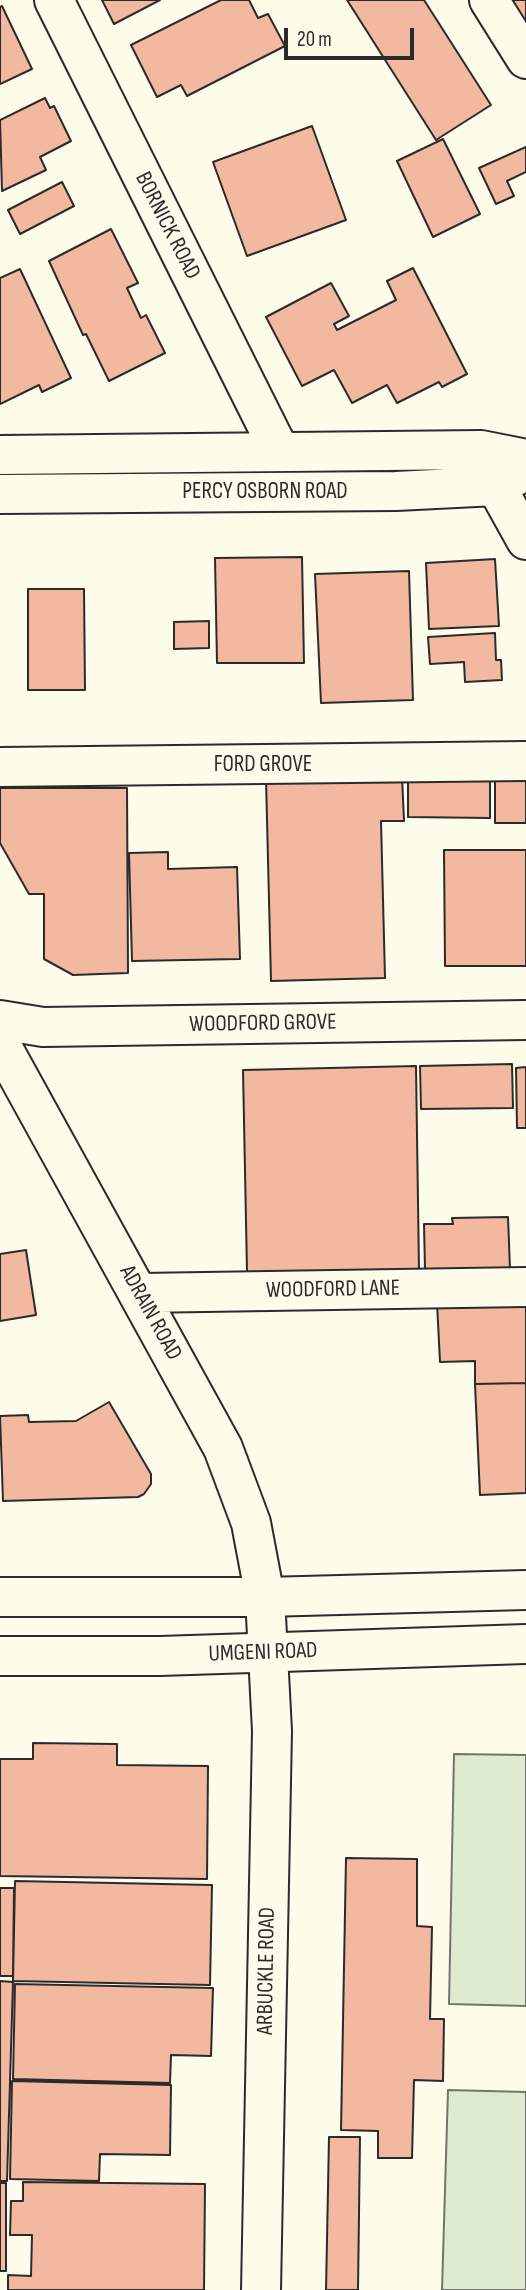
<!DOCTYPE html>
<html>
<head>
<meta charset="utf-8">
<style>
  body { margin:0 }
  #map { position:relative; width:526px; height:2290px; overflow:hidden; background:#fdfbea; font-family:"Sofia Sans Condensed",sans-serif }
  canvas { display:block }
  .scale { position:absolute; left:284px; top:28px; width:130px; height:32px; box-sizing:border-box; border:4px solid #2b2b2b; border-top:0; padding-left:9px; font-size:21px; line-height:24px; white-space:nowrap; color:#2b2b2b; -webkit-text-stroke:5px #fdfbea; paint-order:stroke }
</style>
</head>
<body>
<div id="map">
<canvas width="526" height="2290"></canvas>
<div class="scale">20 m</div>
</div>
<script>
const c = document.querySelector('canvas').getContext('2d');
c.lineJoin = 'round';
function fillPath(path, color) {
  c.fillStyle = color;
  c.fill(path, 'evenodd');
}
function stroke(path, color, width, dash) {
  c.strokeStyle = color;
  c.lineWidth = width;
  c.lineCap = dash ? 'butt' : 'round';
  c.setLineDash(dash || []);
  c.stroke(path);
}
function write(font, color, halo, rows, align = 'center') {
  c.font = font + ' "Sofia Sans Condensed",sans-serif';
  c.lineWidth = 5;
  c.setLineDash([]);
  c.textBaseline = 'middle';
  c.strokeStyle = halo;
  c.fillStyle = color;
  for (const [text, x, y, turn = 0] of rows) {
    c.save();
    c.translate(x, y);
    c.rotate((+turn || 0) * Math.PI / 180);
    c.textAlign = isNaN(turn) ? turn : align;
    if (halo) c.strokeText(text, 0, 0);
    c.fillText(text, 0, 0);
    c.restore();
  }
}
const green = new Path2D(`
  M 454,1754 L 526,1755 L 526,2006 L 449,2004 Z
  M 448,2090 L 526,2092 L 526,2290 L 442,2290 Z`);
const building = new Path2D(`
  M 102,0 L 160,0 L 114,24 Z
  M 221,0 L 249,0 L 258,18 L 268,14 L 285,46 L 187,96 L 181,85 L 157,97 L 131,45 Z
  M 347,0 L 424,0 L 491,105 L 436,140 Z
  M 506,0 L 526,0 L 526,30 Z
  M 2,6 L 32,69 L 0,84 L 0,7 Z
  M 45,98 L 50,108 L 54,106 L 71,141 L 40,157 L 46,170 L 2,191 L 0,120 Z
  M 312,126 L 346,220 L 247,256 L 213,162 Z
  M 443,139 L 480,214 L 433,237 L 397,161 Z
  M 526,147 L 526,172 L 507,181 L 514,196 L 496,204 L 479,168 Z
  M 62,182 L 74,206 L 20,234 L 8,210 Z
  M 111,229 L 138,283 L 127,288 L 141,318 L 146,315 L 165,353 L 109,381 L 86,334 L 83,335 L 49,261 Z
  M 413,268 L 467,374 L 442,387 L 439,382 L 397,403 L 387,385 L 352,403 L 334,370 L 302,386 L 266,317 L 331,283 L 349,316 L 334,324 L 337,330 L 396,300 L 387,281 Z
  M 20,269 L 71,378 L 42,392 L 39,385 L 0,404 L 0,278 Z
  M 302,557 L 304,663 L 217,663 L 215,558 Z
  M 495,559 L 499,626 L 429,629 L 426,563 Z
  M 409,571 L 413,700 L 321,703 L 315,574 Z
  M 28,589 L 84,589 L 85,690 L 28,690 Z
  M 209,621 L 209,648 L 174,649 L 174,622 Z
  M 495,633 L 496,660 L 501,660 L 502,680 L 465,682 L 464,662 L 430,664 L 428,637 Z
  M 408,774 L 490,774 L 490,818 L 408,817 Z
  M 526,774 L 526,823 L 495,823 L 495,775 Z
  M 402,776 L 404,821 L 381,821 L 385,978 L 271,981 L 266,779 Z
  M 0,788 L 127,788 L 128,973 L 73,975 L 44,959 L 44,894 L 29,894 L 0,843 Z
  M 444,850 L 526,850 L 526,966 L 445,966 Z
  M 168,852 L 168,869 L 237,867 L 240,959 L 132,961 L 129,853 Z
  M 512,1064 L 513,1108 L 421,1109 L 420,1066 Z
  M 416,1066 L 419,1270 L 247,1272 L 243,1070 Z
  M 526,1067 L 526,1128 L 517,1128 L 516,1068 Z
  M 508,1217 L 510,1269 L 425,1270 L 424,1224 L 453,1224 L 452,1218 Z
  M 26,1250 L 36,1315 L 0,1321 L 0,1254 Z
  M 526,1301 L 526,1383 L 475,1384 L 475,1361 L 440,1362 L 437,1303 Z
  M 526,1383 L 526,1493 L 480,1495 L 475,1384 Z
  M 109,1402 L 151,1474 L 151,1484 L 144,1494 L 138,1497 L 3,1501 L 0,1416 L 28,1415 L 29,1422 L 76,1421 Z
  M 33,1743 L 117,1744 L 117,1765 L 208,1766 L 207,1879 L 0,1876 L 0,1759 L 33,1759 Z
  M 346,1858 L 417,1859 L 417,1926 L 432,1927 L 430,2019 L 444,2019 L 443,2081 L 414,2080 L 412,2158 L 378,2158 L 378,2131 L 341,2130 Z
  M 15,1881 L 212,1885 L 210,1985 L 13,1981 Z
  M 0,1888 L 14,1888 L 13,1976 L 0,1976 Z
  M 0,1981 L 13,1982 L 7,2181 L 0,2181 Z
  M 15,1984 L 213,1988 L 211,2056 L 171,2055 L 170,2083 L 13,2079 Z
  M 12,2081 L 171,2085 L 170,2155 L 100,2154 L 99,2181 L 10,2179 Z
  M 329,2137 L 360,2137 L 358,2290 L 326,2290 Z
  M 23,2182 L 205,2184 L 204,2290 L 8,2290 L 8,2275 L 31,2276 L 32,2235 L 10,2235 L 11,2201 L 23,2201 Z
  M 0,2183 L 6,2183 L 6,2271 L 0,2271 Z`);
const minor = new Path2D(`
  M 54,0 L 280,452
  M 489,0 L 526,59
  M 0,455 L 481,450 L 526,459
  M 486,461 L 496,486 L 526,540
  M 0,494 L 396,491 L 496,486 L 526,471
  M 0,767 L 526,761
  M 0,1020 L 43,1027 L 526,1020
  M 0,1043 L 223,1448 L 251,1523 L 265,1597 L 272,1731 L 261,2290
  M 140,1293 L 526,1287`);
const major = new Path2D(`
  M 0,1597 L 265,1597 L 526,1590
  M 0,1656 L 160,1656 L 526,1644`);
const streetNames = [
  ["BORNICK ROAD",167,226,63],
  ["PERCY OSBORN ROAD",265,492],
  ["FORD GROVE",263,765],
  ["WOODFORD GROVE",263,1024,-1],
  ["WOODFORD LANE",333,1290,-1],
  ["ADRAIN ROAD",150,1313,61],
  ["UMGENI ROAD",263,1653,-2],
  ["ARBUCKLE ROAD",267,1971,-89]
];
fillPath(green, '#deebd1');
stroke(green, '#74746e', 2);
fillPath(building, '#f2b8a0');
stroke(building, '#2b2b2b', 2);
stroke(minor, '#2b2b2b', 42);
stroke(major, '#2b2b2b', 42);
stroke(minor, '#fdfbea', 38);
stroke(major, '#fdfbea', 38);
write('23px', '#2b2b2b', '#fdfbea', streetNames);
</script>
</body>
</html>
